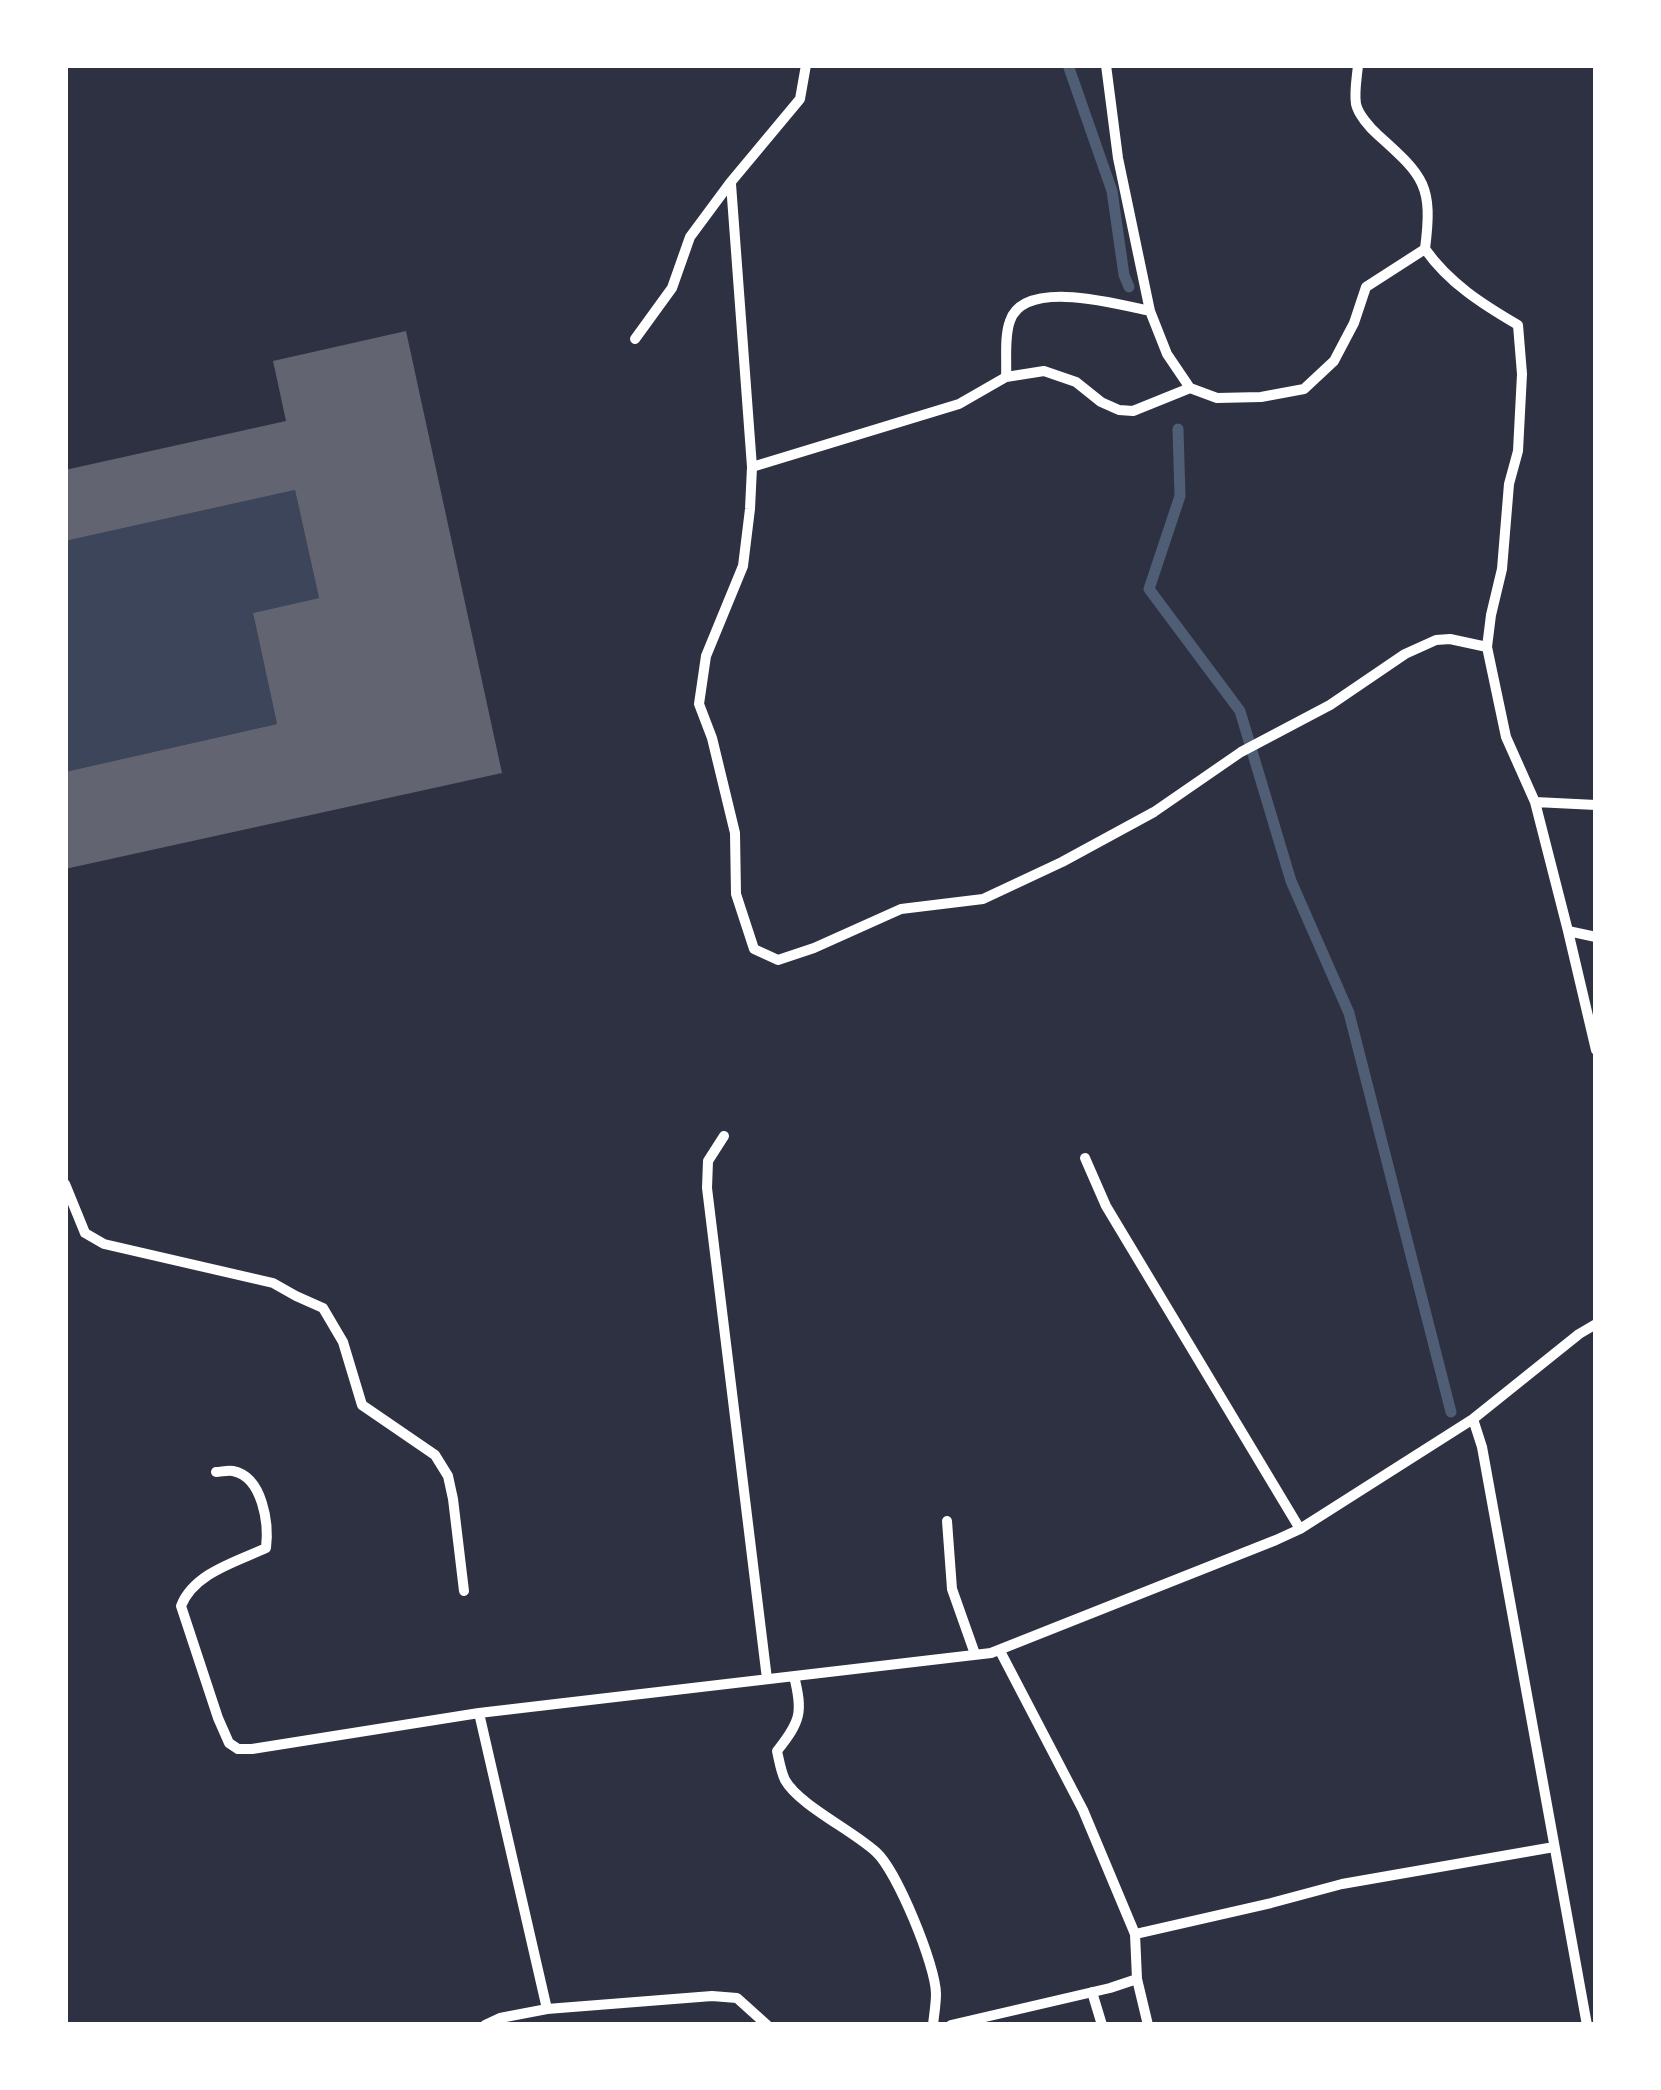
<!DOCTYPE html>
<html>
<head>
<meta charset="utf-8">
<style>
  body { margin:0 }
  #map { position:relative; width:1661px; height:2090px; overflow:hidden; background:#2d3142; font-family:"Varela Round",sans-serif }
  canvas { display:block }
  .frame { position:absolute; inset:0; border:68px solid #fff; pointer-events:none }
</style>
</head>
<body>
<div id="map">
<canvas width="1661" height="2090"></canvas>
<div class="frame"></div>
</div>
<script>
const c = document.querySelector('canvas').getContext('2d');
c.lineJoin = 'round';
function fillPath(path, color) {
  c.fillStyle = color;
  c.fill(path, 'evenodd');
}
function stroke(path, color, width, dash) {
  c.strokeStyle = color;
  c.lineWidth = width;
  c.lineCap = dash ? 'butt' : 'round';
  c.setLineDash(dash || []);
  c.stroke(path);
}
const green = new Path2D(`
  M 295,490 L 319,598 L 253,613 L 277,724 L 65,772 L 65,541 Z`);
const stream = new Path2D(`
  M 1068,65 L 1112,191 L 1124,275 L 1129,287
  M 1178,429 L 1180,496 L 1149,589 L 1240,711 L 1291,881 L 1349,1013 L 1451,1412`);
const building = new Path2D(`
  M 406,331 L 502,773 L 65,869 L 65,772 L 277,724 L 253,613 L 319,598 L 295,490 L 65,541 L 65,470 L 286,421 L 273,361 Z`);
const minor = new Path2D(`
  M 1106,65 L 1118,158 L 1150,311 L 1167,354 L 1190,388
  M 1358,65 C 1357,77 1354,92 1356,104 C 1358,114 1370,128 1378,135 C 1425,177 1433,186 1425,249 L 1366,287 L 1354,323 L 1334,361 L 1304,389 L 1261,397 L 1217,398 L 1190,388 L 1133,411 L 1119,410 L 1101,402 L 1076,382 L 1044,371 L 1006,377 L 959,404 L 752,467 L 750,509 L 743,566 L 706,656 L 699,704 L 712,738 L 735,833 L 736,894 L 754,949 L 778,960 L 814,948 L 901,909 L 983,899 L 1062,862 L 1154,812 L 1241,752 L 1330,705 L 1405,654 L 1436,640 L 1450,639 L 1487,647
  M 731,184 L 752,467
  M 1425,249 C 1449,283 1482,304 1518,325 L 1522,374 L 1518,451 L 1509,484 L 1502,569 L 1491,615 L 1487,647 L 1506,737 L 1535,802 L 1568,931 L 1596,937
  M 635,339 L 672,288 L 690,237 L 730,183 L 800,99 L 806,65
  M 1006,377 C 1007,359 1004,337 1010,321 C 1024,278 1118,304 1150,311
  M 1535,802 L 1596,805
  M 1568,931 L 1596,1050
  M 724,1136 L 708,1161 L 707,1188 L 767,1679
  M 1085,1158 L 1106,1206 L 1300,1529
  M 65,1184 L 85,1233 L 104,1244 L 273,1283 L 296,1296 L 323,1308 L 343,1342 L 362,1405 L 435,1455 L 448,1476 L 453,1499 L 464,1591
  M 1473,1419 L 1482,1447 L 1587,2025
  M 216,1472 C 221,1472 227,1470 233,1471 C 263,1477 269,1524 266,1548 C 236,1562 194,1573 181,1606 L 218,1718 L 229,1743 L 238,1749 L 252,1749 L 479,1713 L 991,1653 L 1276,1540 L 1300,1529 L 1473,1419 L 1579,1334 L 1596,1324
  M 947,1521 L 952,1589 L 975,1654
  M 1000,1651 L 1083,1810 L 1135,1934 L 1137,1979 L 1148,2025
  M 794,1676 C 803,1712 801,1721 777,1751 C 779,1760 781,1772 785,1780 C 799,1805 852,1830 876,1852 C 897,1871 936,1966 936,1994 C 936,2004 934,2015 933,2025
  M 479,1713 L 547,2009
  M 1135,1934 L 1271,1903 L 1342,1884 L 1554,1847
  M 1092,1992 L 1102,2025
  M 485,2025 L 500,2018 L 547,2009 L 712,1996 L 737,1998 L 767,2025
  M 951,2025 L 1110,1988 L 1137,1979`);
fillPath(green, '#3c4559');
stroke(stream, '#4f5d75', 11);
fillPath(building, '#626471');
stroke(minor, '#fff', 10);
</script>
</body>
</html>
